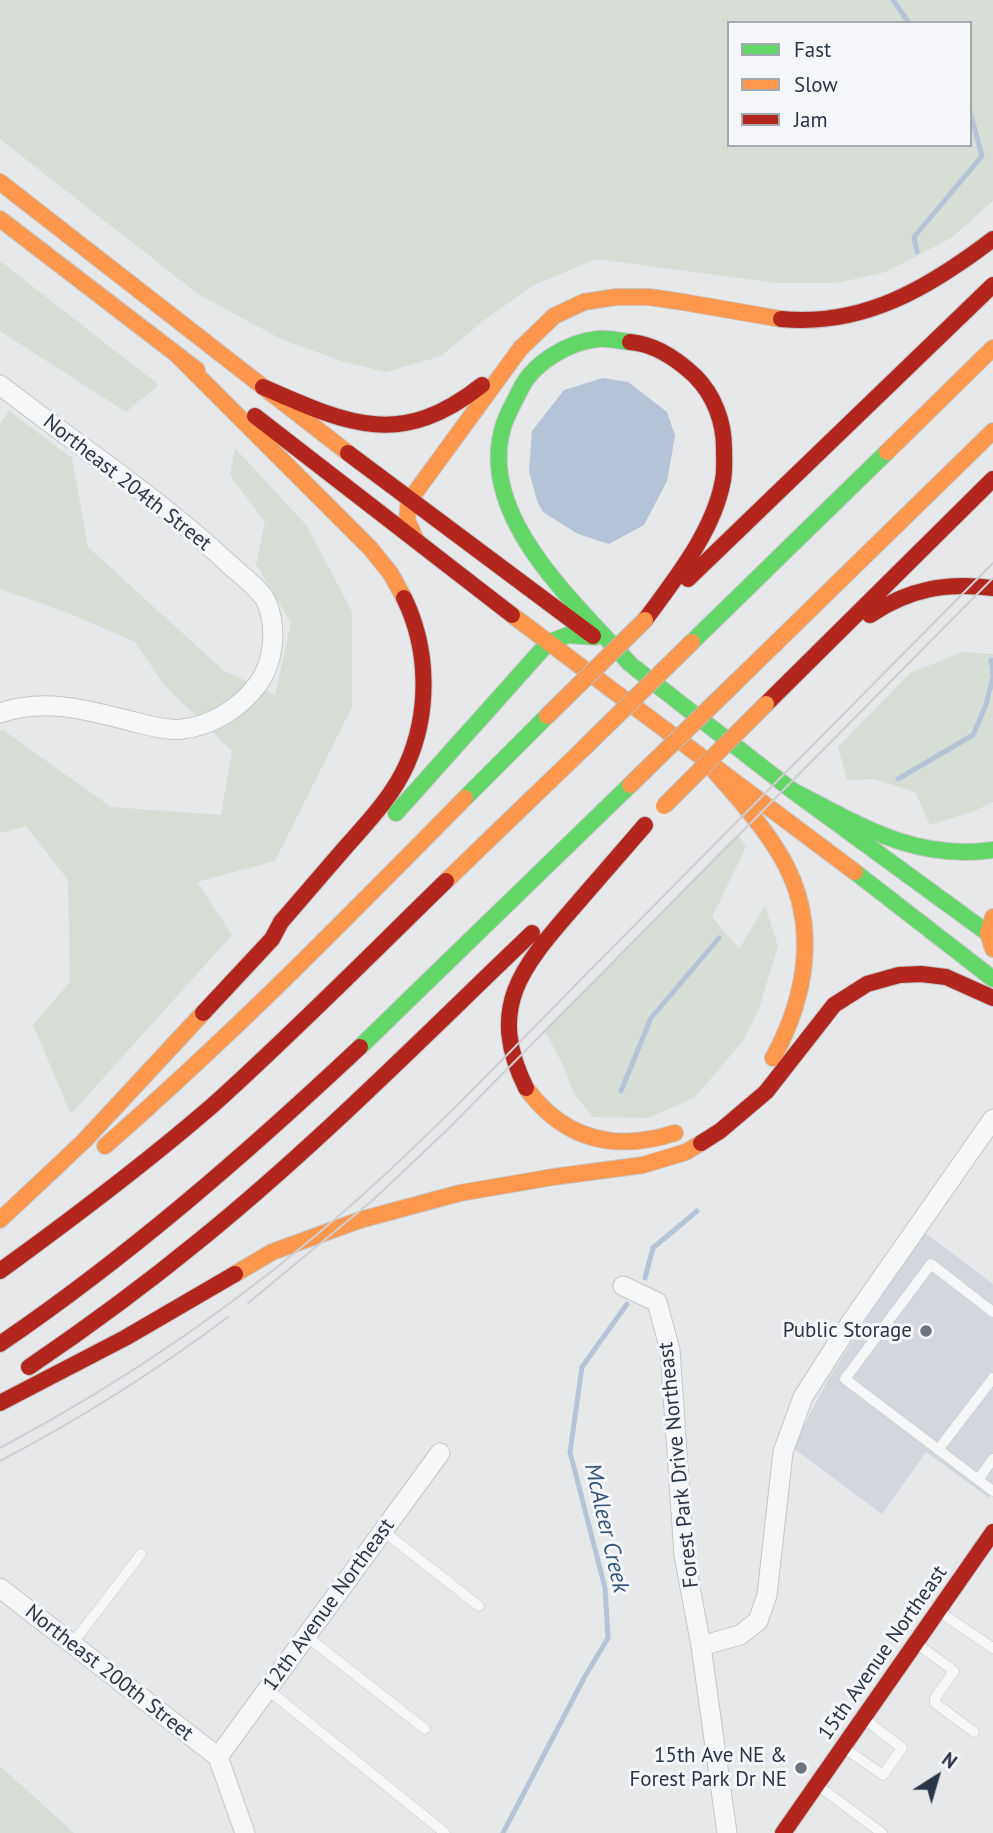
<!DOCTYPE html>
<html>
<head>
<meta charset="utf-8">
<style>
  body { margin:0 }
  #map { position:relative; width:993px; height:1833px; overflow:hidden; background:#e6e8ea; font-family:"PT Sans",sans-serif }
  canvas { display:block }
  .legend { position:absolute; left:727px; top:21px; width:245px; height:126px; box-sizing:border-box; background:#f4f6f9; border:2px solid #a3a9b1; margin:0; padding:9px 12px; list-style:none; font-size:21px; color:#2a3545 }
  .legend li { display:flex; align-items:center; gap:14px; height:35px }
  .legend b { width:35px; border:2px solid #a3a9b1 }
  .north { position:absolute; left:902px; top:1742px; width:70px; height:70px; -webkit-text-stroke:5px #f4f6f9; paint-order:stroke; rotate:37deg; font-size:19px; font-weight:700; line-height:28px; text-align:center; color:#2a3545 }
  .north::after { content:''; display:block; margin:auto; width:24px; height:32px; background:#2a3545; clip-path:polygon(50% 0,100% 100%,50% 72%,0 100%) }
</style>
</head>
<body>
<div id="map">
<canvas width="993" height="1833"></canvas>
<ul class="legend">
<li><b style="height:9px;background:#63d668"></b>Fast</li>
<li><b style="height:9px;background:#ff974d"></b>Slow</li>
<li><b style="height:9px;background:#b3261e"></b>Jam</li>
</ul>
<div class="north">N</div>
</div>
<script>
const c = document.querySelector('canvas').getContext('2d');
c.lineJoin = 'round';
function fillPath(path, color) {
  c.fillStyle = color;
  c.fill(path, 'evenodd');
}
function stroke(path, color, width, dash) {
  c.strokeStyle = color;
  c.lineWidth = width;
  c.lineCap = dash ? 'butt' : 'round';
  c.setLineDash(dash || []);
  c.stroke(path);
}
function write(font, color, halo, rows, align = 'center') {
  c.font = font + ' "PT Sans",sans-serif';
  c.lineWidth = 6;
  c.setLineDash([]);
  c.textBaseline = 'middle';
  c.strokeStyle = halo;
  c.fillStyle = color;
  for (const [text, x, y, turn = 0] of rows) {
    c.save();
    c.translate(x, y);
    c.rotate((+turn || 0) * Math.PI / 180);
    c.textAlign = isNaN(turn) ? turn : align;
    if (halo) c.strokeText(text, 0, 0);
    c.fillText(text, 0, 0);
    c.restore();
  }
}
const built = new Path2D(`
  M 923,1231 L 993,1284 L 993,1492 L 989,1498 L 926,1452 L 882,1514 L 792,1447 L 829,1378 Z`);
const green = new Path2D(`
  M 0,0 L 993,0 L 993,201 L 951,238 L 886,272 L 836,283 L 776,283 L 596,259 L 534,285 L 487,318 L 441,356 L 386,372 L 344,362 L 281,339 L 198,294 L 0,139 ZM 729,23 L 970,23 L 970,145 L 729,145 Z
  M 0,261 L 159,385 L 126,412 L 0,331 Z
  M 9,411 L 72,458 L 88,547 L 223,670 L 275,695 L 291,623 L 256,564 L 265,522 L 230,475 L 235,448 L 307,526 L 352,612 L 352,707 L 275,861 L 197,882 L 232,935 L 71,1114 L 33,1025 L 70,982 L 68,880 L 26,826 L 0,833 L 0,731 L 3,730 L 111,807 L 221,815 L 232,751 L 165,686 L 135,642 L 71,614 L 0,589 L 0,424 Z
  M 962,652 L 993,654 L 993,802 L 974,811 L 930,825 L 915,792 L 874,779 L 847,780 L 838,747 L 910,673 Z
  M 737,834 L 746,847 L 712,917 L 739,949 L 765,906 L 778,946 L 759,1009 L 743,1041 L 694,1098 L 648,1118 L 593,1117 L 574,1094 L 562,1063 L 545,1031 Z
  M 0,1766 L 74,1833 L 0,1833 Z`);
const water = new Path2D(`
  M 603,378 L 628,382 L 667,412 L 675,436 L 667,481 L 644,525 L 609,544 L 578,534 L 543,512 L 537,501 L 529,471 L 532,431 L 564,390 Z`);
const stream = new Path2D(`
  M 893,0 L 909,23
  M 917,252 L 914,237 L 982,156 L 970,112
  M 991,660 L 993,674
  M 898,779 L 973,735 L 986,705 L 993,677
  M 621,1091 L 651,1018 L 719,938
  M 645,1278 L 653,1248 L 697,1211
  M 503,1833 L 584,1678 L 608,1638 L 605,1588 L 570,1452 L 582,1367 L 627,1304`);
const lane = new Path2D(`
  M 993,1312 L 931,1264 L 845,1379 L 993,1491
  M 938,1450 L 993,1378
  M 978,1480 L 993,1459
  M 383,1531 L 479,1606
  M 938,1611 L 993,1648
  M 306,1636 L 425,1729
  M 916,1643 L 954,1671 L 935,1698 L 935,1703 L 974,1732
  M 72,1644 L 141,1554
  M 267,1689 L 445,1833
  M 843,1747 L 883,1775 L 902,1748 L 863,1718
  M 817,1785 L 882,1833`);
const street = new Path2D(`
  M 0,385 C 77,445 159,498 230,565 C 242,576 261,589 267,603 C 277,629 274,662 258,684 C 240,708 212,726 182,729 C 168,731 149,726 135,722 C 90,711 46,697 0,713
  M 623,1286 L 657,1302 L 670,1350 L 684,1555 L 701,1646 L 727,1833
  M 0,1588 L 218,1757
  M 701,1646 L 740,1635 L 758,1621 L 767,1595 L 783,1452 L 803,1397 L 851,1322 L 993,1119
  M 218,1757 L 440,1453
  M 218,1757 L 245,1833`);
const fast = new Path2D(`
  M 692,642 L 887,452
  M 630,664 C 576,603 474,515 504,424 C 508,412 515,401 520,390 C 533,363 568,342 598,339 C 608,338 620,341 630,342
  M 635,668 L 793,791 L 993,937
  M 793,791 C 860,825 914,861 993,850
  M 465,798 L 547,716
  M 396,813 L 548,643 L 568,635 L 595,637
  M 855,872 L 993,979
  M 360,1047 L 630,785`);
const slow = new Path2D(`
  M 0,182 L 348,453
  M 0,219 L 197,370
  M 178,356 L 371,549 L 391,574 L 404,598
  M 887,452 L 993,348
  M 416,540 L 407,520 L 409,501 L 520,349 L 554,316 L 584,302 L 616,297 L 649,297 L 683,302 L 781,319
  M 512,615 L 855,872
  M 737,681 L 993,431
  M 711,767 C 736,796 764,826 783,860 C 819,924 807,996 773,1058
  M 446,881 L 583,749
  M 993,917 L 988,933 L 993,949
  M 526,1088 C 564,1140 615,1152 675,1133
  M 105,1146 C 231,1036 348,917 465,798
  M 0,1220 L 84,1141 L 203,1013
  M 235,1274 L 272,1252 L 360,1220 L 460,1193 L 553,1177 L 643,1165 L 686,1152 L 701,1143`);
const jam = new Path2D(`
  M 781,319 C 864,327 930,287 993,239
  M 630,342 C 655,344 678,360 695,376 C 714,395 724,422 724,448 C 724,459 725,470 723,480 C 714,531 675,579 645,620
  M 263,387 C 349,425 401,449 482,385
  M 255,416 L 512,615
  M 348,453 L 593,636
  M 688,579 L 993,285
  M 870,615 C 909,589 946,582 993,588
  M 766,704 L 993,479
  M 203,1013 L 272,939 L 281,922 C 302,898 323,873 344,849 C 367,823 393,796 407,764 C 430,712 429,649 404,598
  M 526,1088 C 486,1007 522,967 574,907 C 598,879 622,852 645,825
  M 701,1143 L 720,1131 L 766,1092 L 834,1005 L 867,984 L 899,975 L 921,974 L 946,977 L 993,998
  M 0,1271 C 73,1218 145,1164 213,1105 C 293,1033 369,956 446,881
  M 0,1344 C 129,1256 246,1154 360,1047
  M 29,1367 C 88,1327 145,1285 200,1240 C 317,1145 423,1037 532,933
  M 0,1403 L 125,1338 L 235,1274
  M 783,1833 L 993,1532`);
const tram = new Path2D(`
  M 248,1303 L 373,1200 L 446,1131 L 993,578
  M 0,1448 C 128,1380 249,1296 357,1200 C 444,1122 524,1037 606,954 C 735,824 864,693 993,563
  M 0,1461 C 80,1419 156,1371 228,1317`);
const slowBridge = new Path2D(`
  M 547,716 L 645,620
  M 583,749 L 692,642
  M 630,785 L 737,681
  M 664,806 L 766,704`);
const markers = [
  [926,1331,7,"#6c747f"],
  [801,1768,7,"#6c747f"]
];
const streetNames = [
  ["Northeast 204th Street",127,483,38],
  ["Forest Park Drive Northeast",679,1465,-96],
  ["12th Avenue Northeast",329,1605,-54],
  ["15th Avenue Northeast",883,1653,-55],
  ["Northeast 200th Street",109,1673,38]
];
const poiNames = [
  ["Public Storage",912,1331],
  ["15th Ave NE &",787,1756],
  ["Forest Park Dr NE",787,1780]
];
const waterNames = [
  ["McAleer Creek",606,1528,77]
];
fillPath(built, '#d4d7dd');
fillPath(green, '#d6ded5');
fillPath(water, '#b4c4d6');
stroke(stream, '#b4c4d6', 5);
stroke(lane, '#c4c6c8', 11);
stroke(street, '#c4c6c8', 21);
stroke(fast, '#c4c6c8', 18);
stroke(slow, '#c4c6c8', 18);
stroke(jam, '#c4c6c8', 18);
stroke(lane, '#f5f6f7', 10);
stroke(street, '#f5f6f7', 19);
stroke(fast, '#63d668', 16);
stroke(slow, '#ff974d', 16);
stroke(jam, '#b3261e', 16);
stroke(tram, '#cecfd2', 2);
stroke(slowBridge, '#b8bbbf', 18, []);
stroke(slowBridge, '#ff974d', 16);
for (const [x, y, r, color] of markers) {
  const dot = new Path2D();
  dot.arc(x, y, r, 0, 2 * Math.PI);
  c.fillStyle = color;
  c.fill(dot);
  stroke(dot, '#f4f6f9', 2.5);
}
write('21px', '#2a3545', '#f4f6f9', streetNames);
write('21px', '#2a3545', '#f4f6f9', poiNames, 'right');
write('italic 23px', '#32547b', '#f4f6f9', waterNames);
</script>
</body>
</html>
